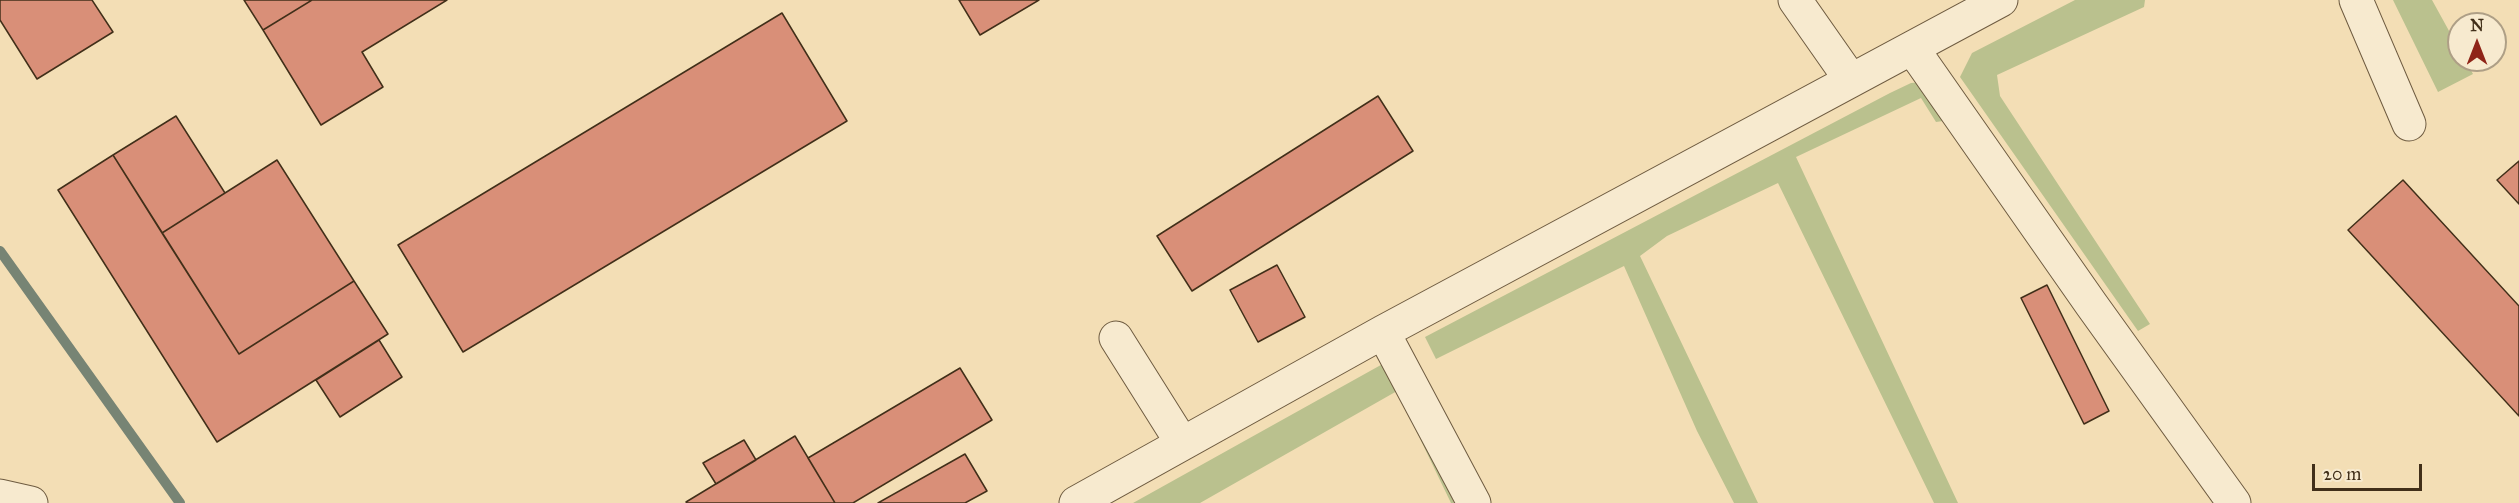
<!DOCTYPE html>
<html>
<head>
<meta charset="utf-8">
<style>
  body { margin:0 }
  #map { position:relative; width:2519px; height:503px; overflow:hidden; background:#f3deb5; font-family:"IM FELL Great Primer",serif }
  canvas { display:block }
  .north { position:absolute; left:2447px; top:12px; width:60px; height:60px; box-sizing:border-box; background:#f7eacf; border:2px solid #ae9f86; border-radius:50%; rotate:0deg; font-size:16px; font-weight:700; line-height:24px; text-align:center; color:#412f19 }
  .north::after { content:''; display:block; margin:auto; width:21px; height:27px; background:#8f2418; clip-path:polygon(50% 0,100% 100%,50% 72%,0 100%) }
  .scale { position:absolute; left:2312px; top:464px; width:110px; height:27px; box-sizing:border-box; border:3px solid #412f19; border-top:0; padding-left:8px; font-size:18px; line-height:21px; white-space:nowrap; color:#412f19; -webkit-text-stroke:4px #f7eacf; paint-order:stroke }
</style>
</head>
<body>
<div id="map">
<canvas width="2519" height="503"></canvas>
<div class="north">N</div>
<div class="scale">20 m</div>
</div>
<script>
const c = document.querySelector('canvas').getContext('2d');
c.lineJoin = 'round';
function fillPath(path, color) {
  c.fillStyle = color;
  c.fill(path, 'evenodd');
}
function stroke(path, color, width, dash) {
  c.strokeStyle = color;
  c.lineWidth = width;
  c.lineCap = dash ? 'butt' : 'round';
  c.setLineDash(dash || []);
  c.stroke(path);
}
const green = new Path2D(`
  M 2075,0 L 2145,0 L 2144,7 L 1997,75 L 2000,96 L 2150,324 L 2138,331 L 1960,77 L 1972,53 Z
  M 2393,0 L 2432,0 L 2459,49 L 2459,60 L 2465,60 L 2473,74 L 2438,92 Z
  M 1923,82 L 1950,120 L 1936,122 L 1921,98 L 1796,157 L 1958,503 L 1934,503 L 1778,183 L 1667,236 L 1640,256 L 1758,503 L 1734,503 L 1697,431 L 1624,266 L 1436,359 L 1425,337 L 1890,93 L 1911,83 Z
  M 1397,356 L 1478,503 L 1451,503 L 1397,391 L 1200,503 L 1133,503 Z`);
const stream = new Path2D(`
  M 0,251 L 180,503`);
const building = new Path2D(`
  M 0,0 L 92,0 L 113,32 L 37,79 L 0,20 Z
  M 244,0 L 312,0 L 263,30 Z
  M 312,0 L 447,0 L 362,52 L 383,87 L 321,125 L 263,30 Z
  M 959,0 L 1039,0 L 980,35 Z
  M 782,13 L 847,121 L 463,352 L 398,245 Z
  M 1378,96 L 1413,151 L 1192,291 L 1157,236 Z
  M 176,116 L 225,193 L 162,233 L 113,155 Z
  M 113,155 L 239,354 L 354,281 L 388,334 L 217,442 L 58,190 Z
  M 277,160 L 354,281 L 239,354 L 162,233 Z
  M 2519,161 L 2519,204 L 2497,180 Z
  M 2403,180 L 2519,306 L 2519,416 L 2348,230 Z
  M 1277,265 L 1305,317 L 1258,342 L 1230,290 Z
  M 2047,285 L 2109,411 L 2084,424 L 2021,298 Z
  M 379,340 L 402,377 L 340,417 L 316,380 Z
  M 960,368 L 992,420 L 853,503 L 835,503 L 808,458 Z
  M 795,436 L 835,503 L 687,503 L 686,502 Z
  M 744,440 L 756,460 L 716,484 L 703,463 Z
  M 965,454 L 987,491 L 965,503 L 878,503 Z`);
const minor = new Path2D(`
  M 1795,0 L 1851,80
  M 2356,0 L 2409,124
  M 1912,48 L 2091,304 L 2234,503
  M 1383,332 L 1474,503
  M 1116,338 L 1182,443
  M 0,496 L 31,503
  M 1076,503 L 1383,332 L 2001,0`);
fillPath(green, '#bac18e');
stroke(stream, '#778474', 10);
fillPath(building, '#d98f78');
stroke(building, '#412f19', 1.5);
stroke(minor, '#6e5b40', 35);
stroke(minor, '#f7eacf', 33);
</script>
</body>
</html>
